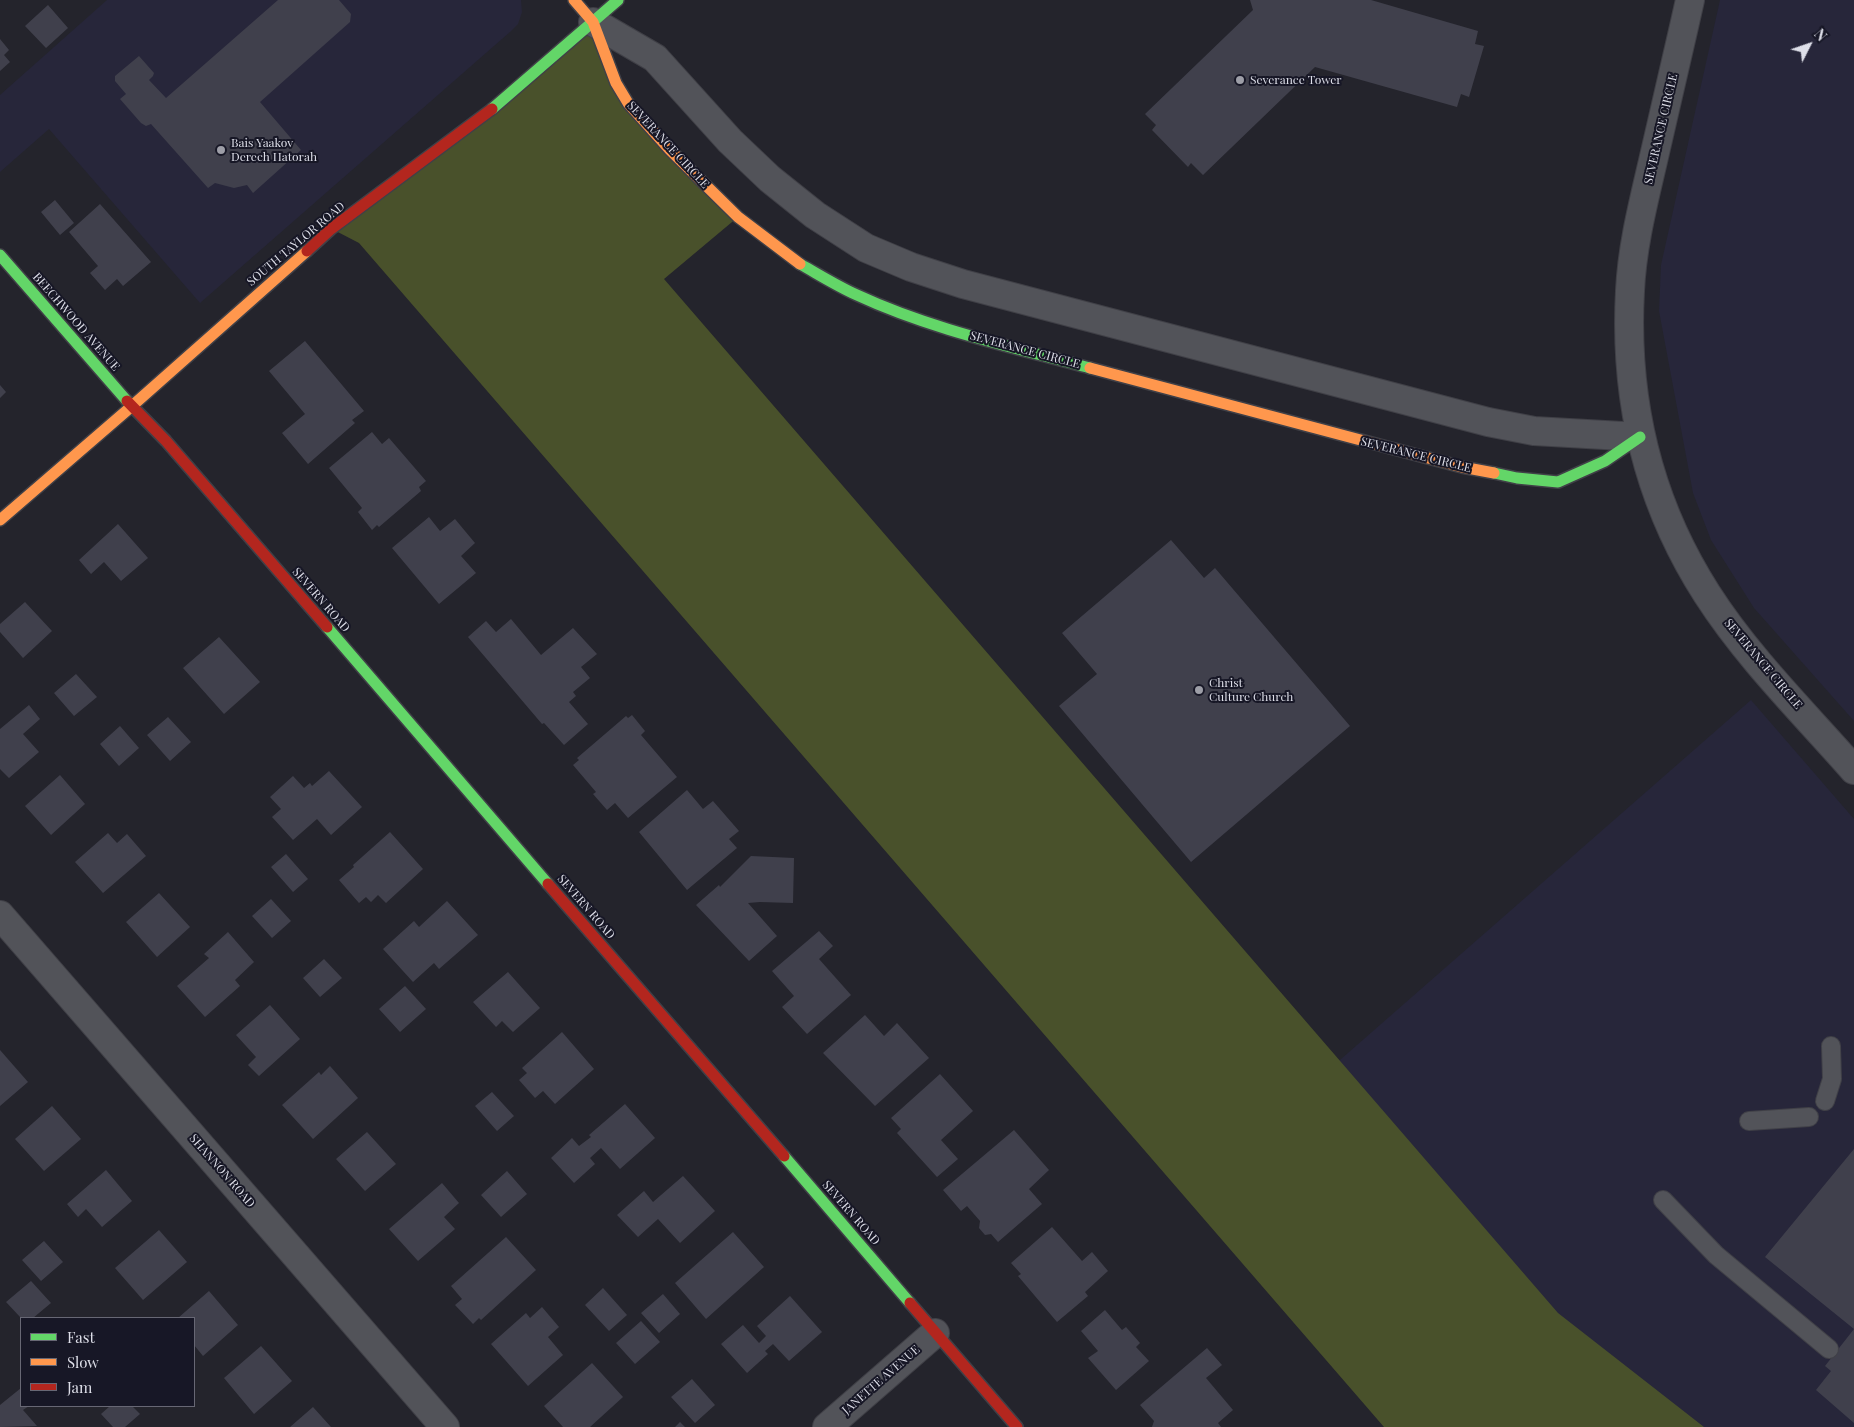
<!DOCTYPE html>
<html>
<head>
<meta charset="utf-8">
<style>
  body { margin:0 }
  #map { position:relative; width:1854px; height:1427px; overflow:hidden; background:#24242c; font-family:"Playfair Display",serif }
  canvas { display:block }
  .legend { position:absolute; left:20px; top:1317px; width:175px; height:90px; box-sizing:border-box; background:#171726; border:1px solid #676774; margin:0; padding:6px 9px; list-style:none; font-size:15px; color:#dedfe9 }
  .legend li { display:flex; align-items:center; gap:10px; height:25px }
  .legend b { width:25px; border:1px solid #676774 }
  .north { position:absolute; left:1784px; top:20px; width:50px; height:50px; -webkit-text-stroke:4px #171726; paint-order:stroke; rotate:49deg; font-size:14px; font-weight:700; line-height:20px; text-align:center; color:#dedfe9 }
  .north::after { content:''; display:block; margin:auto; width:18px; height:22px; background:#dedfe9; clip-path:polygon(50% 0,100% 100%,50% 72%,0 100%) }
</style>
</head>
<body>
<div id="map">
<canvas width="1854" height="1427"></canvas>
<ul class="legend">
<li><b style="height:6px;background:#63d668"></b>Fast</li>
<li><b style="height:6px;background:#ff974d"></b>Slow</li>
<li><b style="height:6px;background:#b3261e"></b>Jam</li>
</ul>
<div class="north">N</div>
</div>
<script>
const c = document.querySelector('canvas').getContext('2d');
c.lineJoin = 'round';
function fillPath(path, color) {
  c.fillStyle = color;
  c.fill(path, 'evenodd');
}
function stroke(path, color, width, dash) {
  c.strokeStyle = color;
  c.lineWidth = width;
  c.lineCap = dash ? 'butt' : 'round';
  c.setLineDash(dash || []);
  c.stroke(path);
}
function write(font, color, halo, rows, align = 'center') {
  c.font = font + ' "Playfair Display",serif';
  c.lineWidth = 4;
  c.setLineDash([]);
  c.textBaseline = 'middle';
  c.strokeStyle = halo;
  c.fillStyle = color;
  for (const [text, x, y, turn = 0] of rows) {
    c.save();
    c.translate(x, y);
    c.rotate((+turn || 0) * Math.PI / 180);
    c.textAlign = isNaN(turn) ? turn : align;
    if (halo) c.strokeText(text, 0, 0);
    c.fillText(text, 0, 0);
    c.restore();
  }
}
const built = new Path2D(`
  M 107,0 L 521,0 L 522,12 L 518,24 L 510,32 L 200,303 L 49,129 L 0,172 L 0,95 Z
  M 1720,0 L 1854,0 L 1854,721 L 1754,608 L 1711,540 L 1693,493 L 1659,311 L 1661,265 Z
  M 1751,700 L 1854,819 L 1854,1427 L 1544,1427 L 1276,1116 Z`);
const forest = new Path2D(`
  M 593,22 L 616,83 L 738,217 L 664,279 L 1558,1313 L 1704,1427 L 1384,1427 L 359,243 L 332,229 Z`);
const building = new Path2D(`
  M 278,0 L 339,0 L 351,14 L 350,22 L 260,102 L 301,150 L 253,193 L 247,185 L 234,188 L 215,183 L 208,188 L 151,124 L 146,126 L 141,123 L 120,99 L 126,94 L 115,81 L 115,76 L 139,56 L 154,73 L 153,76 L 149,80 L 166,98 Z
  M 1250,0 L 1371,0 L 1478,31 L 1475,44 L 1484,46 L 1469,97 L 1461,94 L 1457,107 L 1315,67 L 1203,175 L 1191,163 L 1188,167 L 1152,130 L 1156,125 L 1145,114 L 1253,10 Z
  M 48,5 L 68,28 L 46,48 L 25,26 Z
  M 0,39 L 9,50 L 4,55 L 10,62 L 0,71 Z
  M 55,200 L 74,223 L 60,235 L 41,212 Z
  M 100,204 L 151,262 L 123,286 L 117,279 L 105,290 L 90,273 L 98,266 L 69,232 Z
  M 305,341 L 364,411 L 352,420 L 355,423 L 308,464 L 282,433 L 305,414 L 269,371 Z
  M 0,385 L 6,392 L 0,398 Z
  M 372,432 L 382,444 L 389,438 L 426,481 L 419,487 L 421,491 L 379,527 L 377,525 L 372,530 L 358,512 L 362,508 L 329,468 Z
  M 429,517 L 440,531 L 455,519 L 475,543 L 461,556 L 476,573 L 439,604 L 392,548 Z
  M 118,524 L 148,558 L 121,581 L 104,562 L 91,574 L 79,560 Z
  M 1171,540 L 1204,578 L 1215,568 L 1350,726 L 1191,862 L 1059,706 L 1097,674 L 1062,633 Z
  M 25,602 L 52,631 L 23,658 L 0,632 L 0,624 Z
  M 511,619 L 541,655 L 573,628 L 597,654 L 581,667 L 590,678 L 573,692 L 576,696 L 569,702 L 588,724 L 564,745 L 544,723 L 542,724 L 468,637 L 486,621 L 496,632 Z
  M 219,637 L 260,682 L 224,714 L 183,668 Z
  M 76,674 L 97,697 L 74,716 L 54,693 Z
  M 29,705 L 40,719 L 23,734 L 39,752 L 9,778 L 0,769 L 0,729 Z
  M 632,715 L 645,731 L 641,735 L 677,777 L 628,818 L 615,803 L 607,810 L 593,794 L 596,792 L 573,765 L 579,760 L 577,758 L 626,716 L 628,718 Z
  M 168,717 L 191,742 L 170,761 L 147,735 Z
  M 120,726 L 139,748 L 119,766 L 100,744 Z
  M 329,771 L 362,807 L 331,835 L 317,819 L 293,840 L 272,817 L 281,809 L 270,797 L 293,776 L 304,788 L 310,783 L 312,786 Z
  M 60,775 L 85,804 L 51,835 L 25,806 Z
  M 687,790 L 703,809 L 713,801 L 739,831 L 729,839 L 737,848 L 687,890 L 639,832 Z
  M 390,832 L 423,869 L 386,903 L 378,895 L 371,902 L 366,897 L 359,903 L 339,880 L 354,867 L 353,865 Z
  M 108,833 L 117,843 L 127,834 L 146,856 L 103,893 L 75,862 Z
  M 286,854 L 308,879 L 293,892 L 271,867 Z
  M 751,856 L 794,858 L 793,903 L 760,902 L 748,903 L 777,936 L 749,961 L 696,905 L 719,885 L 720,887 Z
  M 159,893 L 190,927 L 157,957 L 126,922 Z
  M 271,899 L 291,921 L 272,938 L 252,916 Z
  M 447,901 L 478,935 L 439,969 L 434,963 L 413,982 L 383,949 L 414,921 L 419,927 Z
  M 819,931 L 833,946 L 819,959 L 851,995 L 807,1034 L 782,1007 L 794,996 L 772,971 Z
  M 228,932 L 254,962 L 235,980 L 240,986 L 205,1017 L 177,986 L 209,958 L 204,954 Z
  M 324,959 L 342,978 L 320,997 L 303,978 Z
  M 508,972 L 540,1008 L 513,1032 L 502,1021 L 496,1027 L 473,1002 Z
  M 405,986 L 426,1009 L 400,1032 L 379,1009 Z
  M 270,1005 L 300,1039 L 259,1076 L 248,1065 L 256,1057 L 236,1035 Z
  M 865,1015 L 884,1036 L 897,1023 L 929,1058 L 875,1106 L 823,1053 Z
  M 562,1032 L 594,1069 L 555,1104 L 543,1091 L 535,1098 L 519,1080 L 527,1073 L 522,1068 Z
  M 0,1050 L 28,1082 L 0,1106 Z
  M 330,1066 L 358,1098 L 313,1139 L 282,1105 L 319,1072 L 321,1075 Z
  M 940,1074 L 973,1111 L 941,1140 L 958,1159 L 937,1177 L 897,1133 L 901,1129 L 891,1118 Z
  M 492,1092 L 514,1116 L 497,1131 L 475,1106 Z
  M 625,1104 L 655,1138 L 620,1169 L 601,1148 L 590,1158 L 595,1164 L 574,1183 L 551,1158 L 572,1138 L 579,1146 L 591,1137 L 589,1135 Z
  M 52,1106 L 81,1139 L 44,1171 L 15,1139 Z
  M 1014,1130 L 1049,1170 L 1029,1189 L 1042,1204 L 998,1242 L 991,1234 L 985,1235 L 979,1228 L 980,1221 L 967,1206 L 961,1211 L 943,1190 Z
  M 367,1132 L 396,1164 L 365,1191 L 336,1159 Z
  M 1854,1149 L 1854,1329 L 1765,1257 Z
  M 106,1170 L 132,1201 L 102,1227 L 86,1209 L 78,1217 L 67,1204 Z
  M 507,1171 L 527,1194 L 501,1217 L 481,1195 Z
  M 683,1176 L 715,1211 L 680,1243 L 658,1219 L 638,1237 L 617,1215 L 644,1191 L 653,1202 Z
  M 442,1183 L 459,1203 L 444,1217 L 455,1229 L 418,1261 L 389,1229 Z
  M 1052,1227 L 1082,1261 L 1092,1252 L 1108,1271 L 1085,1292 L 1088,1296 L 1057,1322 L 1018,1276 L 1021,1274 L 1011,1263 Z
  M 159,1230 L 187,1262 L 143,1300 L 115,1268 Z
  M 733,1232 L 764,1267 L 706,1319 L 675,1283 Z
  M 506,1237 L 536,1270 L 481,1320 L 479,1318 L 473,1324 L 455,1305 L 462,1299 L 451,1286 Z
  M 44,1241 L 63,1262 L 41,1281 L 22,1260 Z
  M 31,1281 L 51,1303 L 33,1318 L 21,1318 L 6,1302 Z
  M 603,1288 L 627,1315 L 609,1331 L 585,1305 Z
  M 209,1291 L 238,1325 L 203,1356 L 194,1345 L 194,1318 L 178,1318 Z
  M 663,1294 L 680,1314 L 659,1333 L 641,1313 Z
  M 790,1296 L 822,1332 L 789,1361 L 773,1344 L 765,1351 L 768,1354 L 747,1373 L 721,1344 L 743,1325 L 759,1343 L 766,1336 L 757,1326 Z
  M 542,1307 L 559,1327 L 548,1337 L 563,1355 L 528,1386 L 491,1344 L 526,1313 L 530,1318 Z
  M 1105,1310 L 1122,1330 L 1126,1327 L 1140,1343 L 1136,1347 L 1149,1361 L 1116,1390 L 1088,1358 L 1098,1351 L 1081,1331 Z
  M 641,1321 L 660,1342 L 635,1364 L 616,1343 Z
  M 1854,1329 L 1854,1423 L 1816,1390 L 1831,1371 L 1825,1366 Z
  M 261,1346 L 292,1381 L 254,1414 L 224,1378 Z
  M 1207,1348 L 1222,1365 L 1206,1378 L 1233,1410 L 1218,1423 L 1221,1427 L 1152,1427 L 1154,1421 L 1140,1405 Z
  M 592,1363 L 623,1397 L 590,1427 L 563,1427 L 544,1406 Z
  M 692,1379 L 715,1405 L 695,1423 L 671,1397 Z
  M 21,1388 L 21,1406 L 29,1406 L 23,1410 L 37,1426 L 0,1427 L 0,1405 Z
  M 110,1406 L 132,1406 L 140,1414 L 125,1427 L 113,1427 L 101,1414 Z
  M 313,1407 L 331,1427 L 290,1427 Z
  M 680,1422 L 685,1427 L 675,1427 Z`);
const lane = new Path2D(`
  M 1825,1101 L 1832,1079 L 1831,1046
  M 1749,1121 L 1809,1117
  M 1663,1200 L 1716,1255 L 1829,1349`);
const street = new Path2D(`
  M 1690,0 C 1678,54 1665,108 1653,161 C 1643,204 1632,247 1630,291 C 1624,400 1648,502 1707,594 C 1748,658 1804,713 1854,770
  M 593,22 L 655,58 L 730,141 L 770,179 L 815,215 L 866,248 L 911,267 L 963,284 L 1488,422 L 1534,431 L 1640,437
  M 0,915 L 445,1427
  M 827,1427 L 935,1333`);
const fast = new Path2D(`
  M 492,109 L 618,0
  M 0,255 L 127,401
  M 800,264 C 818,274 837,286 857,295 C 930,329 1013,347 1090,368
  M 1494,473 L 1517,478 L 1558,482 L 1605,461 L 1640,437
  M 327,627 L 548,884
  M 784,1156 L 910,1303`);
const slow = new Path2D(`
  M 574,0 L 593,22 L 616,83 L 628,103 L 670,150 L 738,217 L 800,264
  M 1090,368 L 1462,467 L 1494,473
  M 0,520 L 132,406 L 307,251`);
const jam = new Path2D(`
  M 307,251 L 331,229 L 492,109
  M 127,401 L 166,441 L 327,627
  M 548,884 L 784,1156
  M 910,1303 L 1017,1427`);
const markers = [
  [1240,80,5,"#9d9ea7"],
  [221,150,5,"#9d9ea7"],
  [1199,690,5,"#9d9ea7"]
];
const poiNames = [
  ["Severance Tower",1250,80],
  ["Bais Yaakov",231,143],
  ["Derech Hatorah",231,157],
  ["Christ",1209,683],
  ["Culture Church",1209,697]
];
const streetNames = [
  ["SEVERANCE CIRCLE",1661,129,-77],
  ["SEVERANCE CIRCLE",668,145,47],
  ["SOUTH TAYLOR ROAD",296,244,-40],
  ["BEECHWOOD AVENUE",76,322,49],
  ["SEVERANCE CIRCLE",1025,350,15],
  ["SEVERANCE CIRCLE",1416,455,14],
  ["SEVERN ROAD",321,600,49],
  ["SEVERANCE CIRCLE",1763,664,50],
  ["SEVERN ROAD",586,907,49],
  ["SHANNON ROAD",222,1171,49],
  ["SEVERN ROAD",851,1213,49],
  ["JANETTE AVENUE",881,1380,-41]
];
fillPath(built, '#27263a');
fillPath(forest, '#49512b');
fillPath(building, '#40404c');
stroke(lane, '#404047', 20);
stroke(street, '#404047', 30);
stroke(fast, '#404047', 14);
stroke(slow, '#404047', 14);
stroke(jam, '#404047', 14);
stroke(lane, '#525359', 18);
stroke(street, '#525359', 28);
stroke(fast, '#63d668', 11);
stroke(slow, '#ff974d', 11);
stroke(jam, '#b3261e', 11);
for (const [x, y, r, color] of markers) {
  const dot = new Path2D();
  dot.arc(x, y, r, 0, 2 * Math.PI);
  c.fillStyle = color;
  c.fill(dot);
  stroke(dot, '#171726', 2);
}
write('12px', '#dedfe9', '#171726', poiNames, 'left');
write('12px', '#dedfe9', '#171726', streetNames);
</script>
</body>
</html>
